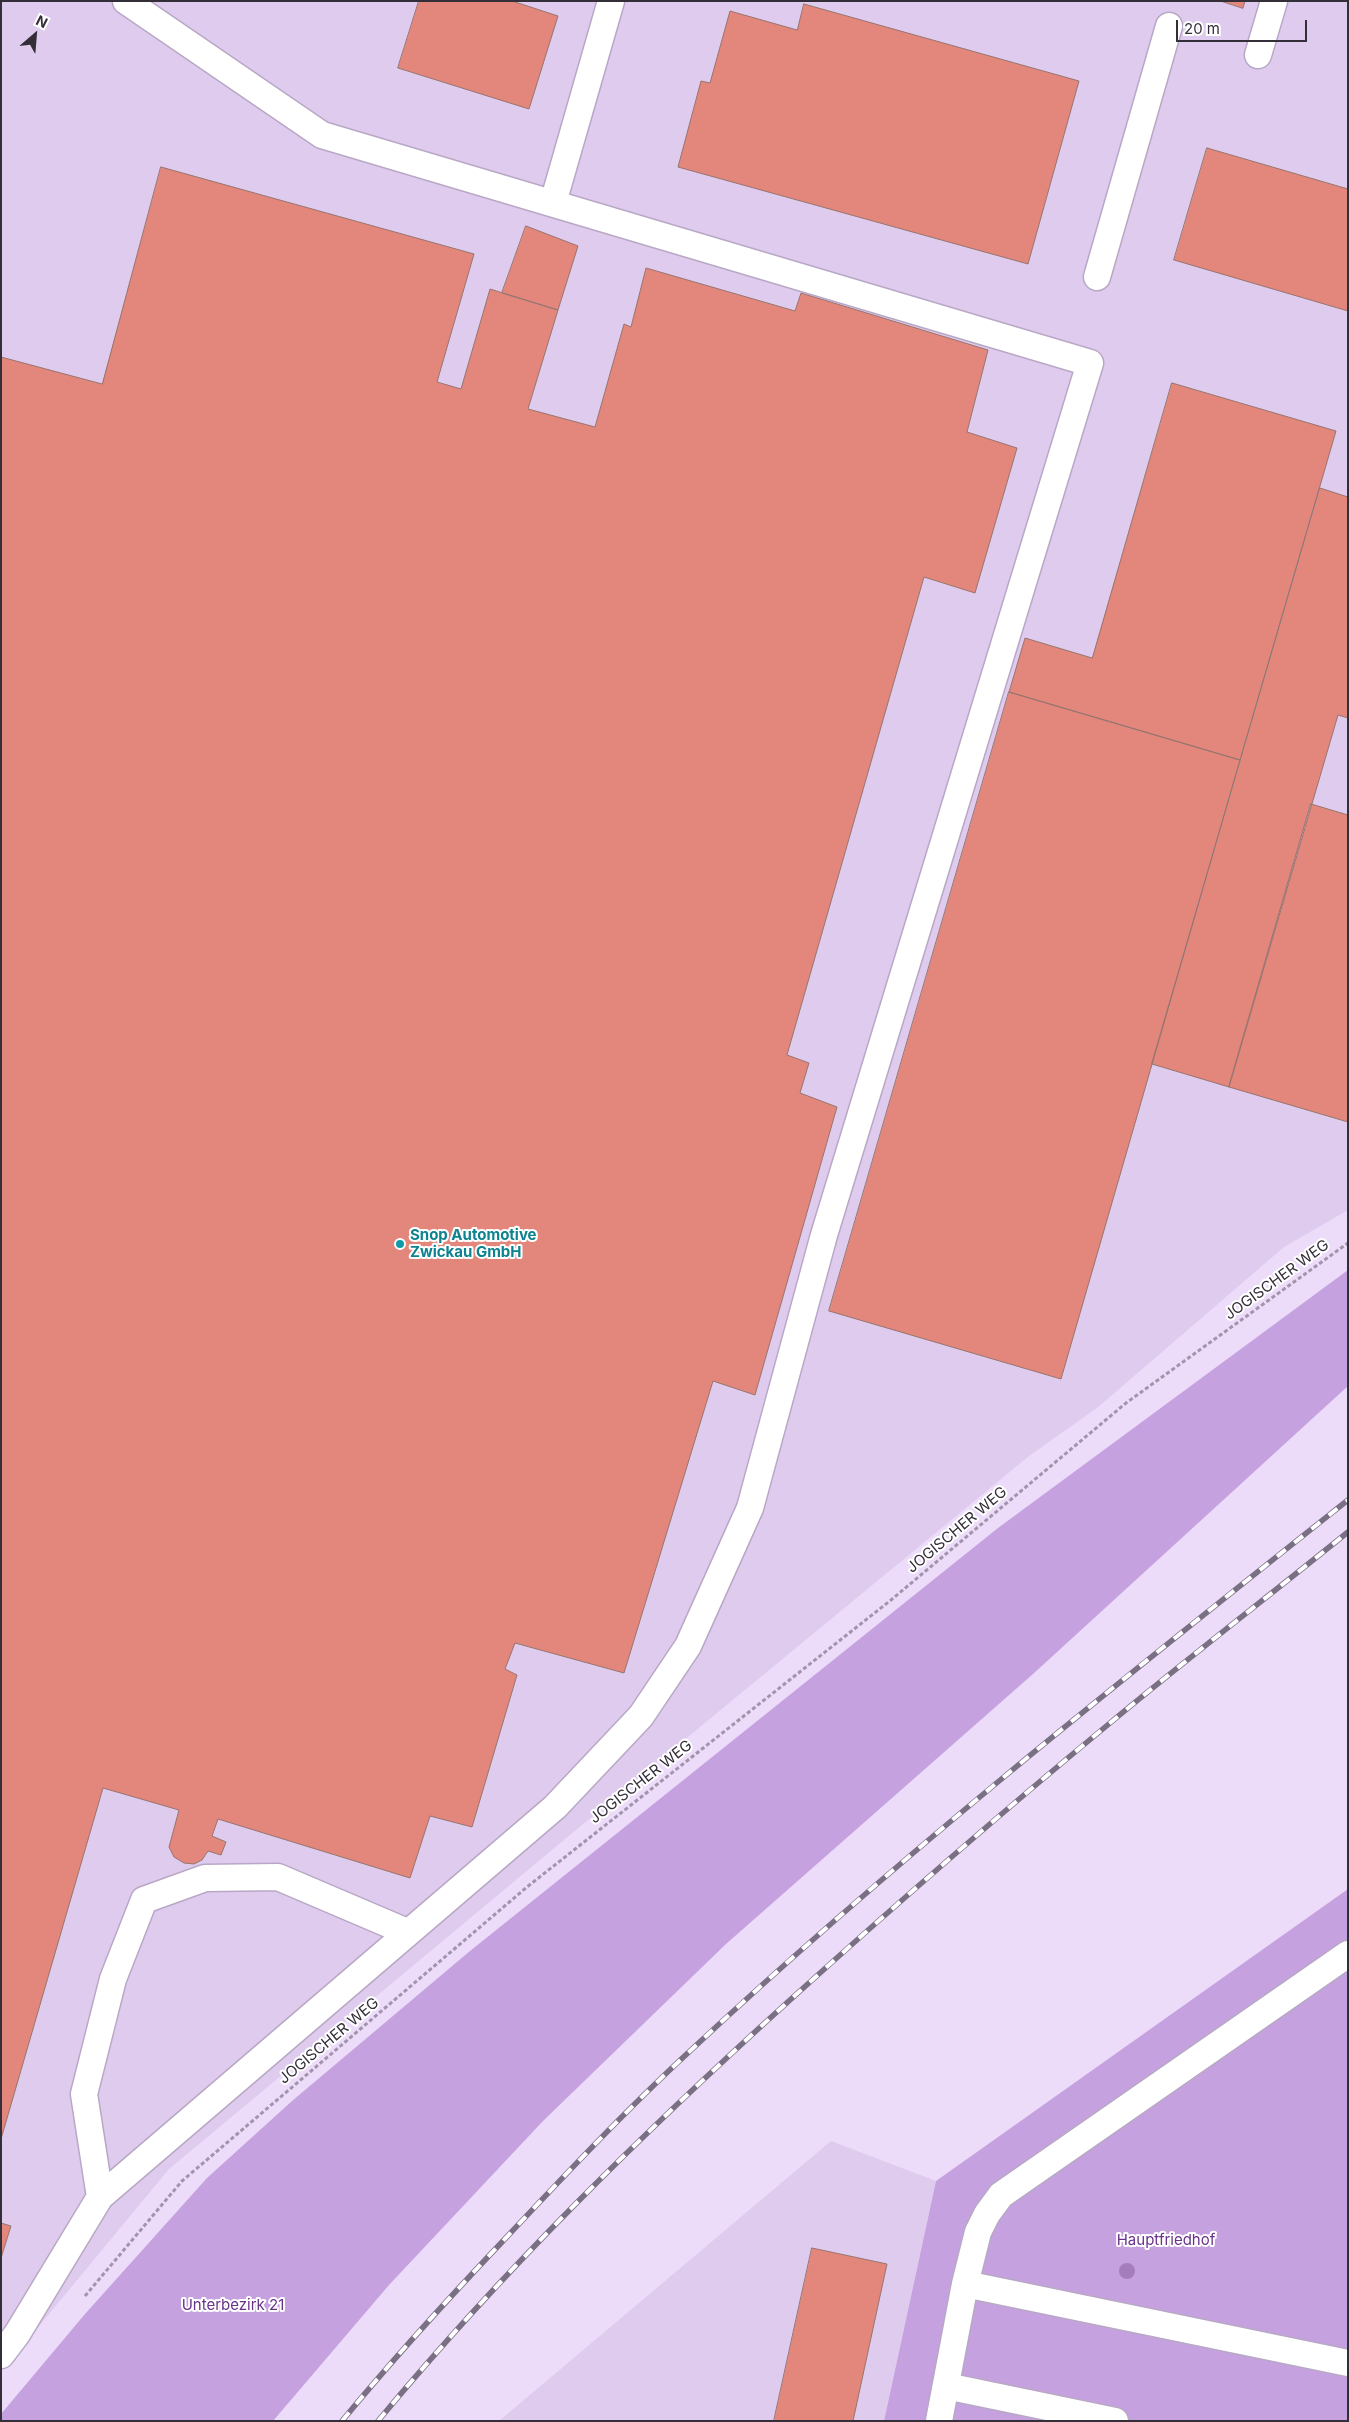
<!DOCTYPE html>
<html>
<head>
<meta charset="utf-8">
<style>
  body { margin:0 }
  #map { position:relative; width:1349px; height:2422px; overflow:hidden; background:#ecdbf9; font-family:Inter,sans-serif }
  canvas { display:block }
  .frame { position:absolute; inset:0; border:2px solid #342e39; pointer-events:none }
  .north { position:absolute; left:10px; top:10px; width:50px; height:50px; -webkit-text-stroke:4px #fff; paint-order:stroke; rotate:27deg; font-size:14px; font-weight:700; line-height:20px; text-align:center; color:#342e39 }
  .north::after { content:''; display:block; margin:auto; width:18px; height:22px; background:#342e39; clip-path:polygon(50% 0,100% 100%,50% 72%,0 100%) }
  .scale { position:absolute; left:1176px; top:20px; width:131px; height:22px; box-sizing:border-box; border:2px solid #342e39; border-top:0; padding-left:6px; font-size:15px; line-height:18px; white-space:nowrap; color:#342e39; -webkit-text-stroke:4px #fff; paint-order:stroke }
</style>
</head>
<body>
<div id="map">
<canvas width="1349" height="2422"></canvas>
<div class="frame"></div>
<div class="north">N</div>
<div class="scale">20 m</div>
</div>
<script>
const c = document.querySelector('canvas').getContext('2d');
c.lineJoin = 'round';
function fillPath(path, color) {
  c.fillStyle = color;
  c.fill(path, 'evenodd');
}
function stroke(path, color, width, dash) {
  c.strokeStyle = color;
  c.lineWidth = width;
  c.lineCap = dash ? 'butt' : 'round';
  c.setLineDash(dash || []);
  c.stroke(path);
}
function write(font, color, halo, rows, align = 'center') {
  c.font = font + ' Inter,sans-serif';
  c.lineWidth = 4;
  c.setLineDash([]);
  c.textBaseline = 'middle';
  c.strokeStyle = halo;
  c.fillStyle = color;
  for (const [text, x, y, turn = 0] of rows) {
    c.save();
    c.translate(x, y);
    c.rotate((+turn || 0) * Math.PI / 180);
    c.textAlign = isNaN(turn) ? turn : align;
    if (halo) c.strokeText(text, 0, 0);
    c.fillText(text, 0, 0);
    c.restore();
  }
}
const built = new Path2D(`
  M 1,1 L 1348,1 L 1348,1210 L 1284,1247 L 1097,1408 L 1029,1456 L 672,1750 L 169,2169 L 1,2372 Z
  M 831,2141 L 936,2181 L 884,2421 L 499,2421 Z`);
const green = new Path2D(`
  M 1348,1270 L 1348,1386 L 1033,1674 L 726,1944 L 543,2121 L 389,2285 L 273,2421 L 1,2421 L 1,2414 L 85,2314 L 207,2178 L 292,2101 L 470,1951 L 998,1528 Z
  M 1348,1889 L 1348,2421 L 884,2421 L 936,2181 Z`);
const building = new Path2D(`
  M 419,1 L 512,1 L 558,16 L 529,109 L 398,68 Z
  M 1221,1 L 1245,1 L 1243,8 Z
  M 804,4 L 1079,81 L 1028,264 L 678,167 L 701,81 L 710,83 L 730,11 L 797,30 Z
  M 1207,148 L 1348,189 L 1348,311 L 1174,260 Z
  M 161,167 L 474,254 L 437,382 L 461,389 L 490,289 L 558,310 L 528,409 L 595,427 L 624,324 L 631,327 L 646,268 L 795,311 L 801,293 L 988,350 L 967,432 L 1017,448 L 975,593 L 924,577 L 787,1055 L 809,1063 L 800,1093 L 837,1107 L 755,1395 L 713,1381 L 624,1673 L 515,1643 L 505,1669 L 517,1675 L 472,1827 L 430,1816 L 410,1878 L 218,1819 L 212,1836 L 226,1842 L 221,1855 L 208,1851 L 202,1860 L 194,1864 L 184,1863 L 174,1857 L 169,1847 L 179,1810 L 103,1788 L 1,2139 L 1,357 L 102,384 Z
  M 526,226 L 578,246 L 558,310 L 502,293 Z
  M 1172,383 L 1336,431 L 1240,760 L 1009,692 L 1025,638 L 1092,658 Z
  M 1320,488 L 1348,497 L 1348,718 L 1338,715 L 1229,1087 L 1152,1064 Z
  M 1009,692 L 1240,760 L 1061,1379 L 829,1311 Z
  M 1311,804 L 1348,815 L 1348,1122 L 1229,1087 Z
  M 1,2223 L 11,2226 L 1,2258 Z
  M 812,2248 L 887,2264 L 853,2421 L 774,2421 Z`);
const path = new Path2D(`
  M 85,2296 L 182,2181 L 527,1887 L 891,1600 L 1126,1403 L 1348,1243`);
const lane = new Path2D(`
  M 1258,55 L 1274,1
  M 553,203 L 611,1
  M 1097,277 L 1169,26
  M 100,2197 L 84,2094 L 113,1979 L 144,1900 L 205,1878 L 278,1877 L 407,1932
  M 965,2284 L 1348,2363
  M 1,2355 L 17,2334 L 100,2197 L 555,1807 L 641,1716 L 688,1646 L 750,1508 L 824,1235 L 1090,363 L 322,135 L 126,1
  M 946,2386 L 1115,2421
  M 939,2421 L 965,2284 L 978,2232 L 987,2214 L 1001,2195 L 1348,1954`);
const rail = new Path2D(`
  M 342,2421 C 393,2359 447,2300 502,2242 C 563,2177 625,2111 690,2051 C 899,1856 1124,1678 1348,1500
  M 378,2421 C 504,2269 644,2132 790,2000 C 895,1905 1001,1813 1110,1723 C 1188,1658 1269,1596 1348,1532`);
const trees = [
  [1127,2271]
];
const markers = [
  [400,1244,5,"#0f9aa8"]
];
const cultureNames = [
  ["Snop Automotive",410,1235],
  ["Zwickau GmbH",410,1252]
];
const streetNames = [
  ["JOGISCHER WEG",1277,1280,-36],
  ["JOGISCHER WEG",957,1530,-40],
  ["JOGISCHER WEG",641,1782,-38],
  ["JOGISCHER WEG",329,2041,-40]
];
const parkNames = [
  ["Hauptfriedhof",1166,2240],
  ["Unterbezirk 21",233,2305]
];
fillPath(built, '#dfcbee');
fillPath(green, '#c5a2df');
fillPath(building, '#e3867b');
stroke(building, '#977570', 1);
stroke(lane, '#b8a8c5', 29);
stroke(path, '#a194ab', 3, [4, 2.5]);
stroke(lane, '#fff', 26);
stroke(rail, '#7a7083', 5.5);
stroke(rail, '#fff', 4, [11]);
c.fillStyle = '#a47ebc';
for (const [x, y] of trees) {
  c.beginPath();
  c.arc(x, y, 8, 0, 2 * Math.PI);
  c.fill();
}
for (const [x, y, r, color] of markers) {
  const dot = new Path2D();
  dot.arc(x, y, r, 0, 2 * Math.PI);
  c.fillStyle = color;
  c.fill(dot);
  stroke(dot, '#fff', 2);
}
write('bold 15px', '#0d838f', '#fff', cultureNames, 'left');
write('15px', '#342e39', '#fff', streetNames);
write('15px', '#69328b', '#fff', parkNames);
</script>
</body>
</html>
